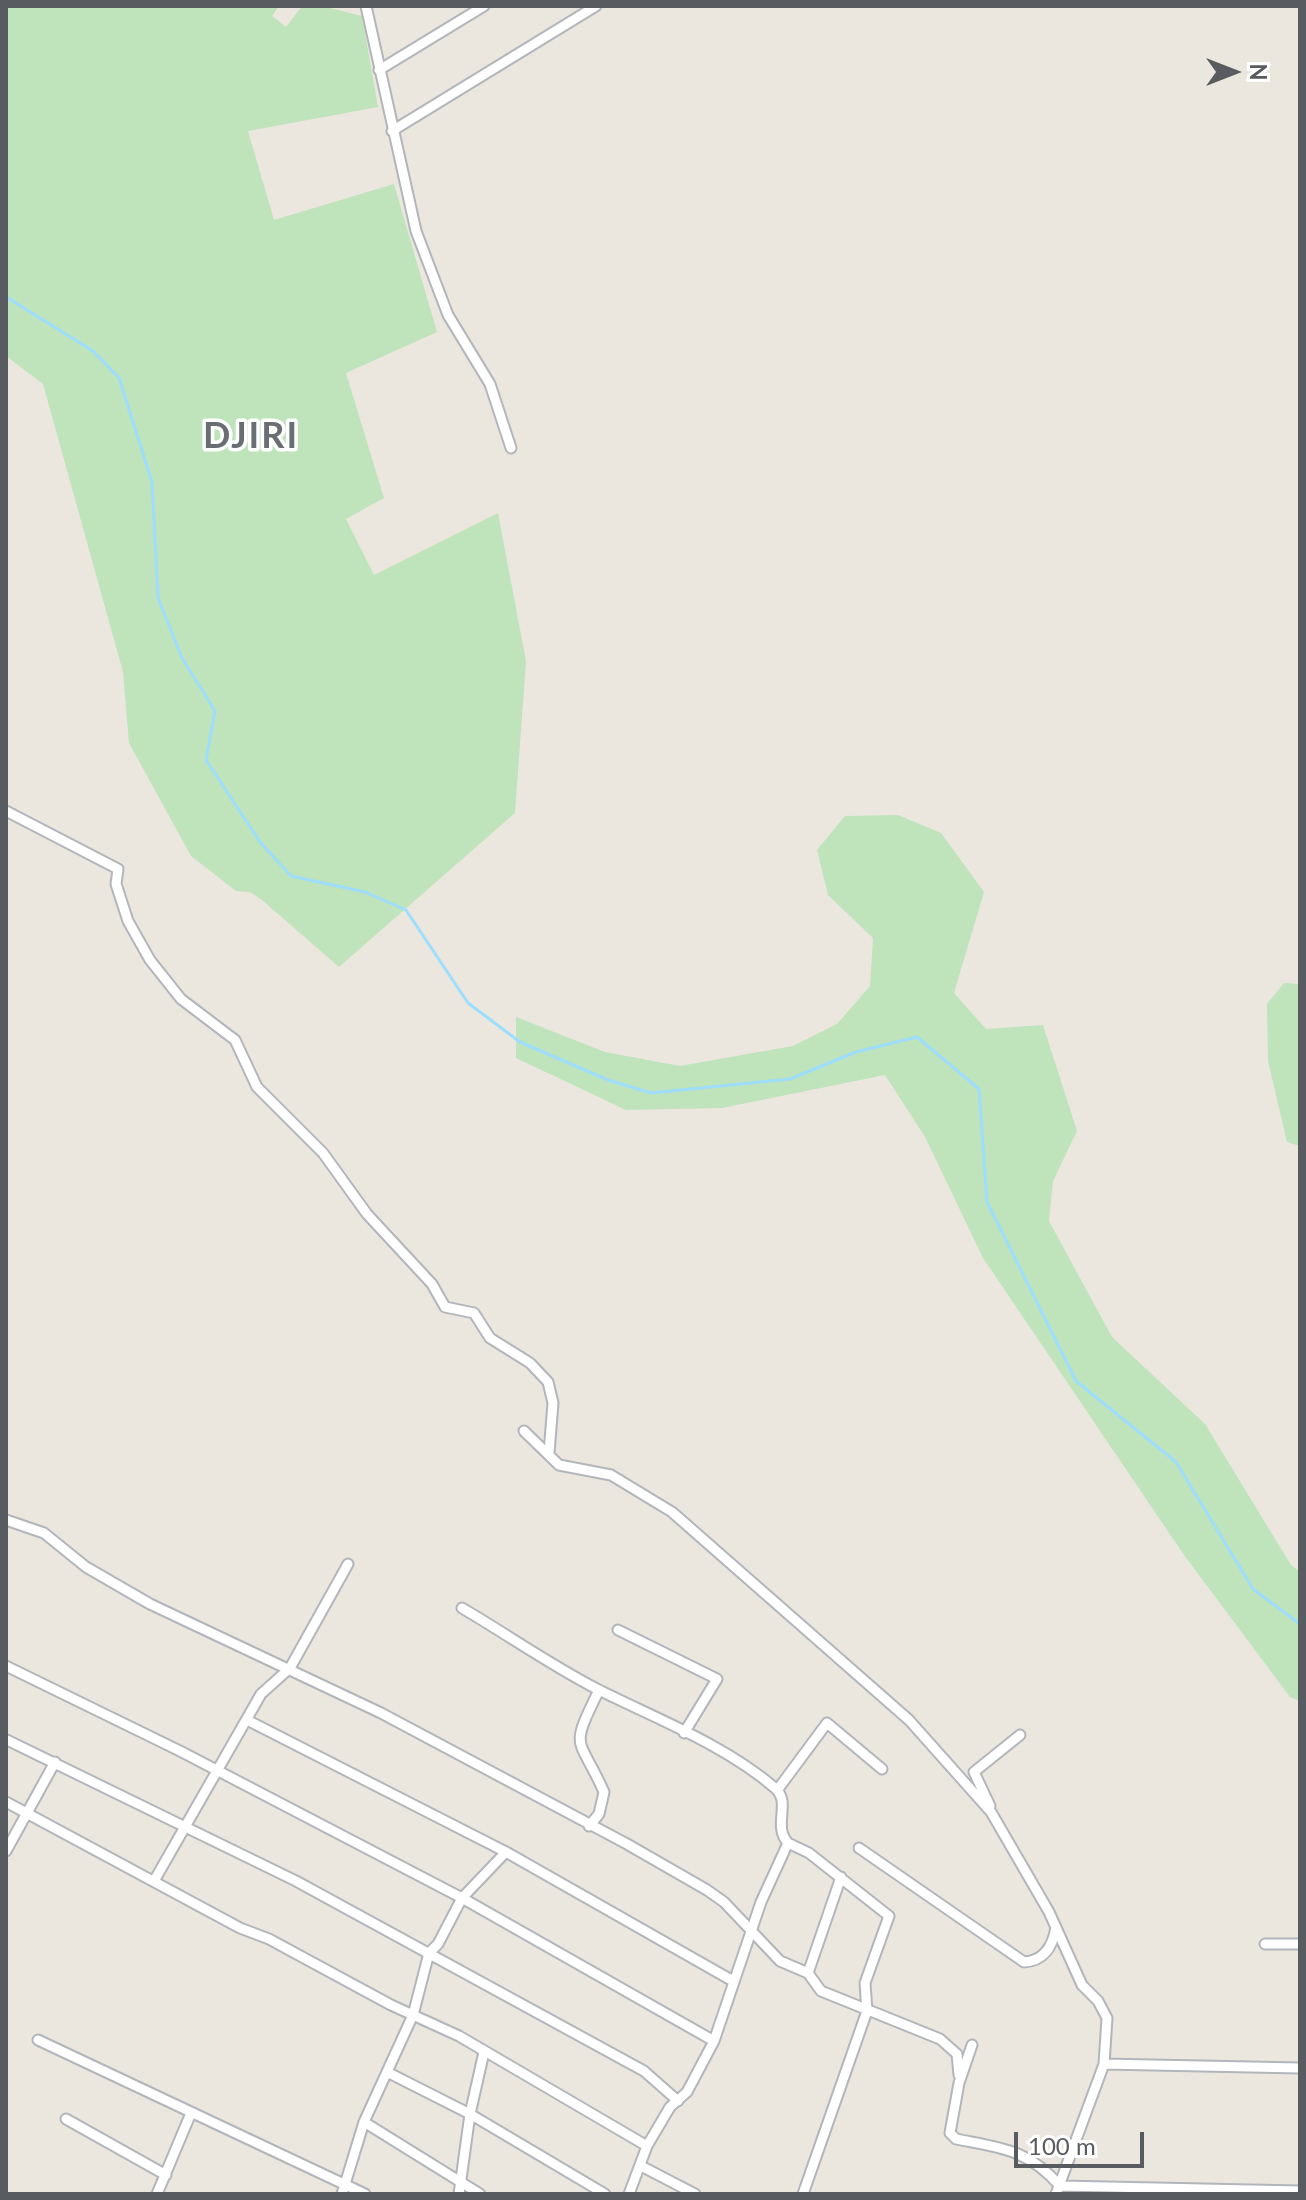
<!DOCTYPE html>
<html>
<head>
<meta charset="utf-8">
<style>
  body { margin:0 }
  #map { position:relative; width:1306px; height:2200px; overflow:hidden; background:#ebe7df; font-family:Lato,sans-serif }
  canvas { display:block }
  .frame { position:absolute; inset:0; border:8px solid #585c60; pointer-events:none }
  .north { position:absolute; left:1194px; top:32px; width:80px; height:80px; -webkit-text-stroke:6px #fff; paint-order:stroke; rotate:90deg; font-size:22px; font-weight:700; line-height:32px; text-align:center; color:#585c60 }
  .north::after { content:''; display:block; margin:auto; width:28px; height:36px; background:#585c60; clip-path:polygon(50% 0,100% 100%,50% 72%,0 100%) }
  .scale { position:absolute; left:1014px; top:2132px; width:130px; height:36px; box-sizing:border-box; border:4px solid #585c60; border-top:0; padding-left:10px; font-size:24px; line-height:28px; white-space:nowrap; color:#585c60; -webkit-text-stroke:6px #fff; paint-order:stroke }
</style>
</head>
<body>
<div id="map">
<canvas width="1306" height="2200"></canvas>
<div class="frame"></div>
<div class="north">N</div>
<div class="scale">100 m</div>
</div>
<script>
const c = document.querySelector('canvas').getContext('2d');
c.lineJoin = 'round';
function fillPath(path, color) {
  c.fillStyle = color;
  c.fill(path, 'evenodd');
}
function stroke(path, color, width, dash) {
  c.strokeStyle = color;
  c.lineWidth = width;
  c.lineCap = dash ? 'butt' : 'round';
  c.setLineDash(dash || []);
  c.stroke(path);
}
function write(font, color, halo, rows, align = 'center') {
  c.font = font + ' Lato,sans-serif';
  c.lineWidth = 7;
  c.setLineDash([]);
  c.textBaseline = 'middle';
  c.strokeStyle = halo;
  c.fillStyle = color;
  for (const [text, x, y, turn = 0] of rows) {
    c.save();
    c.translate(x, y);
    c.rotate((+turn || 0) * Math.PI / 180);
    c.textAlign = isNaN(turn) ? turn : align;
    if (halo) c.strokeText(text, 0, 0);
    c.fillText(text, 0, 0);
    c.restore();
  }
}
const green = new Path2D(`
  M 6,6 L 279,6 L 272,16 L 286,27 L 302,6 L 322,6 L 362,16 L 378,107 L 248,131 L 274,220 L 394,184 L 437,332 L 346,373 L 384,498 L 346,519 L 374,575 L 498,513 L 526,661 L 515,813 L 339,967 L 262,900 L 250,892 L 236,891 L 191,856 L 129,743 L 123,672 L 43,384 L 6,356 Z
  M 898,815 L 941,833 L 984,892 L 954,993 L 986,1029 L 1043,1025 L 1077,1131 L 1053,1181 L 1049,1221 L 1112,1337 L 1205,1424 L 1291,1565 L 1300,1572 L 1300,1701 L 1290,1697 L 1184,1555 L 983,1258 L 925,1137 L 885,1075 L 722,1108 L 626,1110 L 516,1058 L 516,1017 L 605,1052 L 680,1066 L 793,1046 L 837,1024 L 870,986 L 873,938 L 828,895 L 817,850 L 845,816 Z
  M 1284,983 L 1300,984 L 1300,1146 L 1287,1142 L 1268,1061 L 1267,1004 Z`);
const stream = new Path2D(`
  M 6,297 L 93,351 L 119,378 L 152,482 L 158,598 L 182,658 L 215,711 L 206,760 L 260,842 L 291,876 L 365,892 L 406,910 L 468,1003 L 520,1042 L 608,1080 L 651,1093 L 790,1079 L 856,1052 L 917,1037 L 979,1089 L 987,1202 L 1076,1381 L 1176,1462 L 1253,1589 L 1300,1624`);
const minor = new Path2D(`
  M 366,6 L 416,231 L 448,315 L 490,384 L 511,448
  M 379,70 L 484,6
  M 392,131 L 596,6
  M 6,811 L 118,869 L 116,884 L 128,921 L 150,960 L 181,999 L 235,1040 L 257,1087 L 323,1153 L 367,1214 L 432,1284 L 445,1307 L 474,1313 L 490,1338 L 530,1363 L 548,1382 L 553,1403 L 549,1453
  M 524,1431 L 559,1465 L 611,1475 L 672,1512 L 909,1720 L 991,1812 L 1049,1912 L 1082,1985 L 1098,2001 L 1107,2018 L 1104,2064 L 1056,2194
  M 6,1520 L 44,1533 L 86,1567 L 150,1604 L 381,1713 L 627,1844 L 707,1890 L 724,1902 L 780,1961 L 808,1973
  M 462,1608 C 508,1635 552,1666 599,1690 C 657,1719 725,1745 775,1788 C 792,1803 772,1825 788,1843 L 761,1902 L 714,2041 L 687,2092 L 670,2107 L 647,2146 L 629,2194
  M 618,1630 L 717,1679 L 684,1733
  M 6,1666 L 180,1751 L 462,1898 L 714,2041
  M 247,1720 L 506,1852 L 733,1981
  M 7,1740 L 296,1881 L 644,2071 L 678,2101
  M 778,1789 L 827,1723 L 882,1769
  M 6,1802 L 240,1928 L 269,1939 L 391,2005 L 459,2036 L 647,2146
  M 990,1806 L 974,1772 L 1020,1735
  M 589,1826 L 599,1814 L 604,1792 C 578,1734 569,1752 599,1690
  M 788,1843 L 809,1853 L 889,1916 L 865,1983 L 867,2011 L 803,2194
  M 859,1848 L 1024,1962 C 1044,1961 1053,1946 1056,1927
  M 6,1851 L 55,1762
  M 841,1877 L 808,1973 L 821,1991 L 940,2039 L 957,2054 L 959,2075
  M 154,1881 L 261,1694 L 290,1668 L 348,1564
  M 1265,1944 L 1300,1944
  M 38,2040 L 365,2194
  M 972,2045 L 959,2083 L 950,2133 L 956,2139 C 1001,2148 1028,2149 1060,2186 L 1300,2191
  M 1104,2064 L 1300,2068
  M 387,2072 L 470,2114 L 605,2194
  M 66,2119 L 166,2175
  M 364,2122 L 480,2194
  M 641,2166 L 695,2194
  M 157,2194 L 191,2113
  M 342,2194 L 364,2122 L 413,2015 L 429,1953 L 438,1944 L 462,1898 L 506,1852
  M 459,2194 L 470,2114 L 484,2052`);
const districtNames = [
  ["DJIRI",251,436]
];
fillPath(green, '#bfe3bb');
stroke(stream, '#9dddfd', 3);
stroke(minor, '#b2b6ba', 13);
stroke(minor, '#fff', 9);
c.letterSpacing = '2px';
write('bold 36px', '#696e72', '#fff', districtNames);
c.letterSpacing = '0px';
</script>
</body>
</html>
